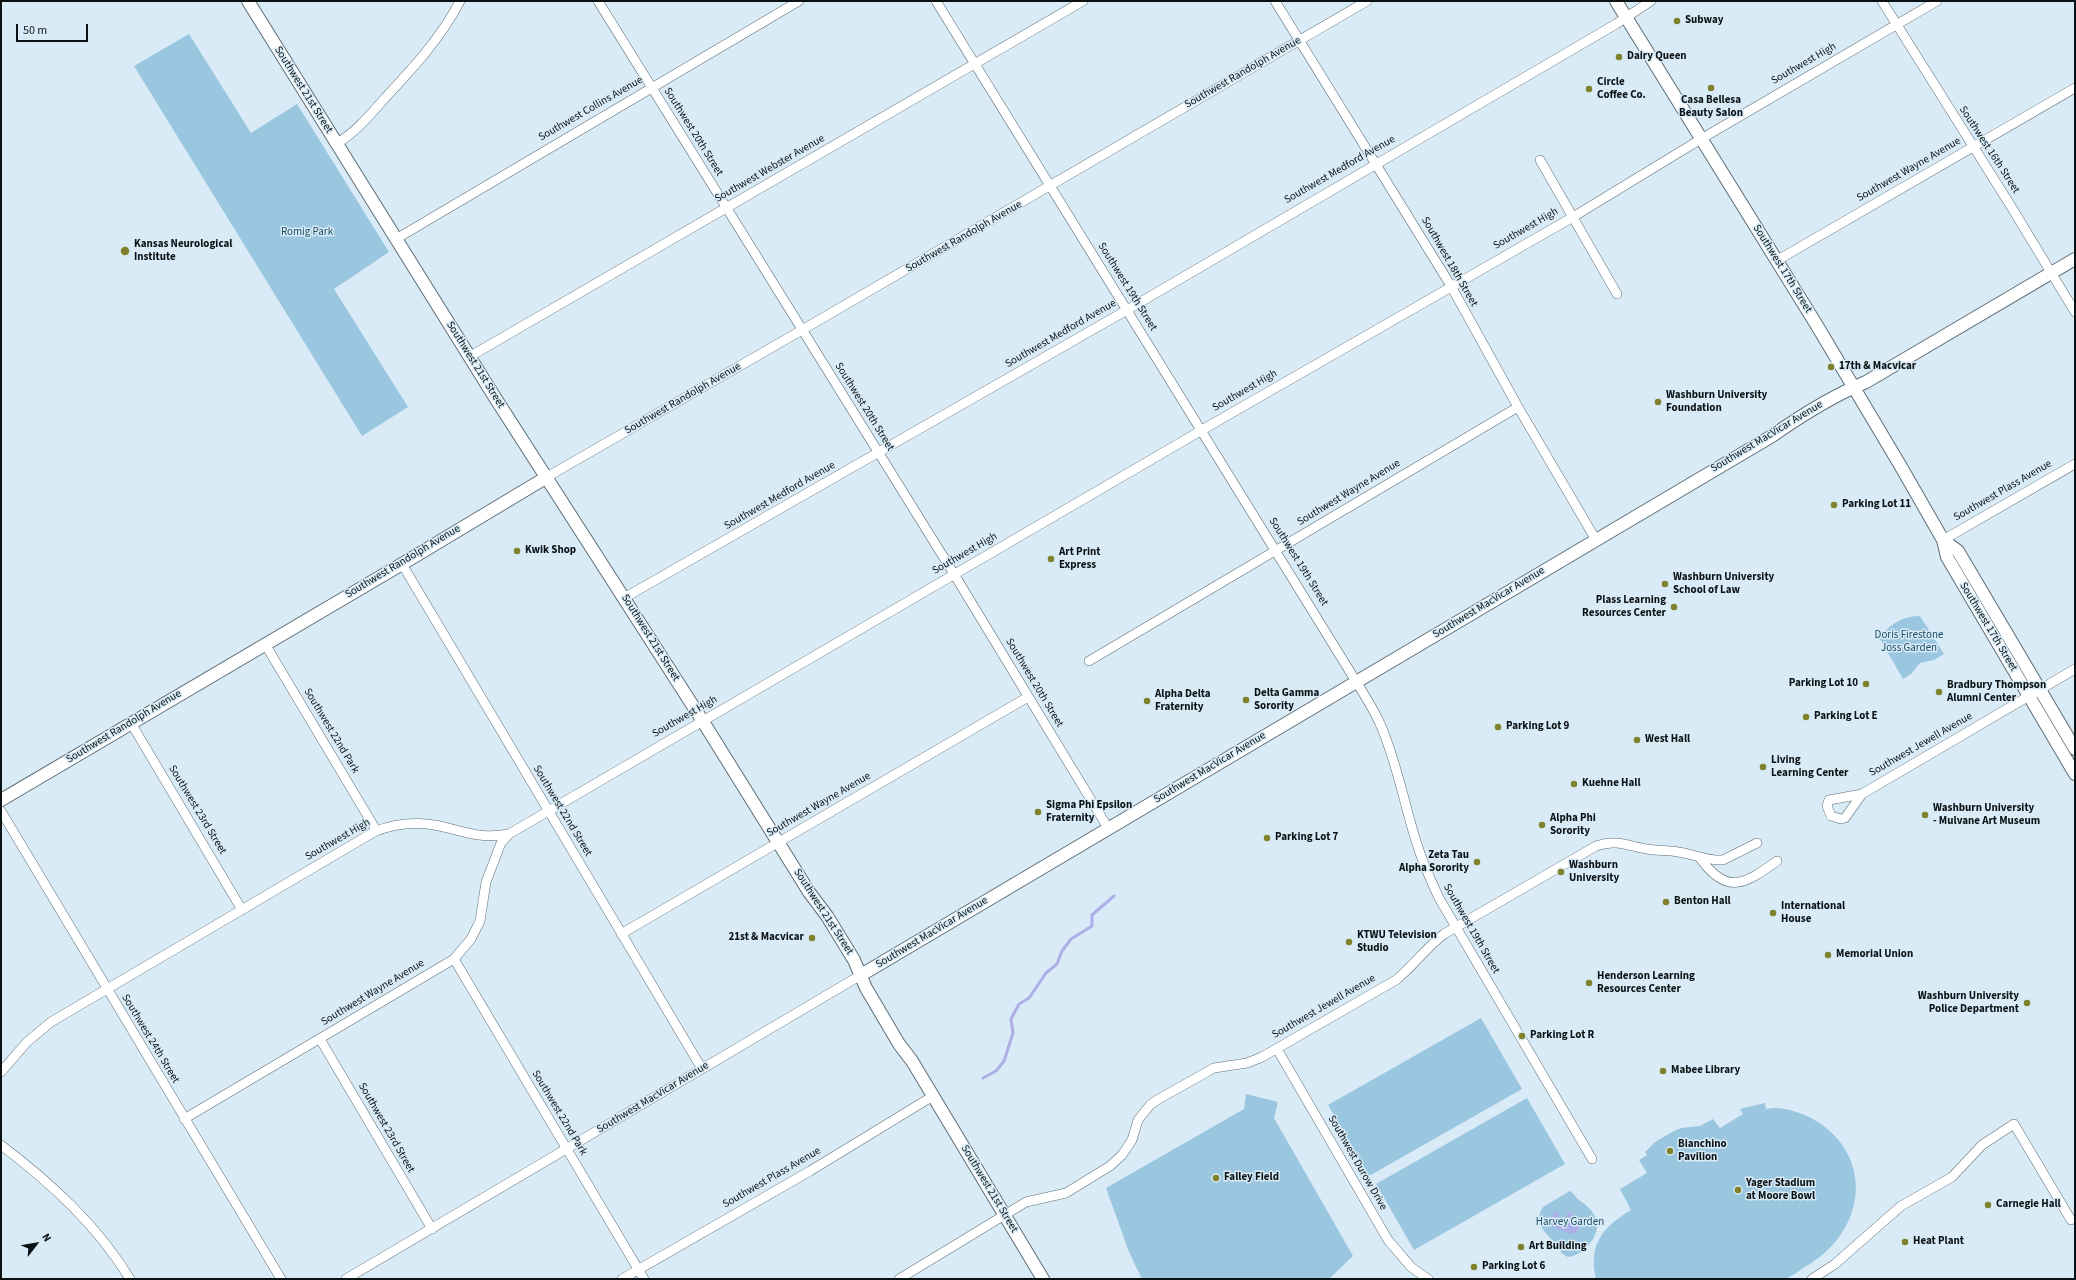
<!DOCTYPE html>
<html>
<head>
<meta charset="utf-8">
<style>
  body { margin:0 }
  #map { position:relative; width:2076px; height:1280px; overflow:hidden; background:#d8ebf6; font-family:"Source Sans 3",sans-serif }
  canvas { display:block }
  .frame { position:absolute; inset:0; border:2px solid #0b1215; pointer-events:none }
  .north { position:absolute; left:16px; top:1224px; width:40px; height:40px; -webkit-text-stroke:3px #d8ebf6; paint-order:stroke; rotate:59deg; font-size:11px; font-weight:700; line-height:16px; text-align:center; color:#0b1215 }
  .north::after { content:''; display:block; margin:auto; width:14px; height:18px; background:#0b1215; clip-path:polygon(50% 0,100% 100%,50% 72%,0 100%) }
  .scale { position:absolute; left:16px; top:24px; width:72px; height:18px; box-sizing:border-box; border:2px solid #0b1215; border-top:0; padding-left:5px; font-size:12px; line-height:14px; white-space:nowrap; color:#0b1215; -webkit-text-stroke:3px #d8ebf6; paint-order:stroke }
</style>
</head>
<body>
<div id="map">
<canvas width="2076" height="1280"></canvas>
<div class="frame"></div>
<div class="north">N</div>
<div class="scale">50 m</div>
</div>
<script>
const c = document.querySelector('canvas').getContext('2d');
c.lineJoin = 'round';
function fillPath(path, color) {
  c.fillStyle = color;
  c.fill(path, 'evenodd');
}
function stroke(path, color, width, dash) {
  c.strokeStyle = color;
  c.lineWidth = width;
  c.lineCap = dash ? 'butt' : 'round';
  c.setLineDash(dash || []);
  c.stroke(path);
}
function write(font, color, halo, rows, align = 'center') {
  c.font = font + ' "Source Sans 3",sans-serif';
  c.lineWidth = 3;
  c.setLineDash([]);
  c.textBaseline = 'middle';
  c.strokeStyle = halo;
  c.fillStyle = color;
  for (const [text, x, y, turn = 0] of rows) {
    c.save();
    c.translate(x, y);
    c.rotate((+turn || 0) * Math.PI / 180);
    c.textAlign = isNaN(turn) ? turn : align;
    if (halo) c.strokeText(text, 0, 0);
    c.fillText(text, 0, 0);
    c.restore();
  }
}
const green = new Path2D(`
  M 189,34 L 251,133 L 297,104 L 389,252 L 334,289 L 408,407 L 362,436 L 134,66 Z
  M 1920,616 L 1944,654 L 1934,660 L 1920,663 L 1911,674 L 1903,679 L 1880,639 C 1888,624 1903,616 1920,616 Z
  M 1481,1018 L 1522,1089 L 1369,1176 L 1328,1105 Z
  M 1246,1094 L 1278,1102 L 1274,1118 L 1353,1256 L 1329,1279 L 1142,1279 L 1129,1252 L 1106,1188 L 1244,1109 Z
  M 1527,1098 L 1565,1164 L 1414,1250 L 1376,1184 Z
  M 1765,1103 L 1766,1109 C 1779,1106 1795,1111 1807,1116 C 1875,1149 1869,1229 1808,1265 C 1801,1269 1792,1277 1784,1279 C 1774,1280 1748,1279 1736,1279 C 1689,1279 1643,1279 1596,1279 C 1588,1244 1603,1227 1631,1210 L 1620,1189 L 1647,1173 L 1639,1160 L 1647,1155 L 1645,1152 L 1655,1142 L 1672,1132 L 1681,1128 L 1700,1126 L 1713,1119 L 1720,1128 L 1743,1114 L 1740,1109 Z
  M 1570,1191 C 1574,1193 1575,1197 1579,1200 C 1586,1205 1594,1211 1597,1221 C 1600,1237 1582,1256 1568,1257 C 1561,1254 1559,1249 1555,1243 C 1545,1231 1532,1224 1543,1207 Z`);
const water = new Path2D(`
  M 1556,1211 L 1559,1213 L 1556,1222 L 1560,1226 L 1564,1224 L 1568,1211 L 1577,1218 L 1580,1226 L 1576,1233 L 1570,1234 L 1549,1225 L 1549,1220 Z`);
const stream = new Path2D(`
  M 983,1078 L 996,1071 L 1004,1061 L 1013,1033 L 1011,1019 L 1019,1004 L 1029,998 L 1046,973 L 1057,964 L 1062,951 L 1071,939 L 1092,926 L 1092,915 L 1114,896`);
const street = new Path2D(`
  M 598,1 L 954,574 L 1108,828
  M 936,1 L 1365,696 C 1371,706 1377,716 1381,726 C 1397,763 1404,803 1416,841 C 1422,861 1430,879 1439,898 L 1592,1159
  M 1275,1 L 1451,286 L 1518,407 L 1596,540
  M 1882,1 L 2012,208 L 2075,312
  M 336,144 C 356,132 370,115 385,98 C 413,68 441,38 460,1
  M 1540,160 L 1617,294
  M 396,239 L 799,1
  M 1776,261 L 2075,88
  M 469,357 L 1083,1
  M 547,477 L 802,330 L 1367,1
  M 1943,540 L 2075,464
  M 402,564 L 702,1069
  M 624,598 L 1127,310 L 1616,24 L 1651,1
  M 265,644 L 376,830
  M 1089,661 L 1518,407
  M 131,723 L 242,910
  M 1862,794 L 1845,818 L 1841,819 L 1831,816 L 1827,806 L 1829,800 L 1862,794 L 2075,669
  M 1,811 L 281,1279
  M 1700,858 C 1727,896 1745,884 1777,861
  M 621,934 L 1028,697
  M 454,959 L 644,1279
  M 320,1039 L 432,1229
  M 1277,1049 L 1388,1240 L 1411,1267 L 1428,1279
  M 1,1072 L 27,1042 L 51,1022 L 374,832 C 393,824 414,822 434,825 C 462,830 480,840 509,834 L 1202,430 L 1573,217 L 1701,139 L 1937,1
  M 184,1119 L 454,959 L 471,939 L 480,921 L 486,882 L 501,843 L 509,834
  M 1,1145 C 51,1183 97,1225 130,1279
  M 346,1279 L 861,975
  M 622,1279 L 810,1171 L 933,1096
  M 899,1279 L 1026,1202 L 1066,1193 L 1110,1166 L 1122,1155 L 1132,1140 L 1138,1120 L 1150,1105 L 1157,1100 L 1214,1068 L 1247,1063 L 1262,1057 L 1396,980 C 1413,966 1426,948 1444,934 L 1596,846 C 1615,839 1629,846 1647,849 C 1657,851 1668,850 1678,852 C 1693,854 1707,861 1723,860 L 1757,843
  M 1812,1279 L 1835,1264 L 1901,1206 L 1952,1177 L 1982,1145 L 2014,1124 L 2071,1220`);
const secondary = new Path2D(`
  M 248,1 L 494,396 L 702,720 L 809,892 L 827,916 L 854,960 L 866,988 L 899,1044 L 912,1061 L 1043,1279
  M 1616,1 L 1816,324 L 1900,465 L 1943,540 L 1947,557 L 2075,774
  M 1943,540 L 1958,551 L 2075,749
  M 1,800 L 402,564 L 547,477
  M 861,975 L 1772,436 C 1802,415 1832,396 1866,382 L 2075,259`);
const markers = [
  [1677,21,4,"#7f812b"],
  [1619,57,4,"#7f812b"],
  [1711,88,4,"#7f812b"],
  [1589,89,4,"#7f812b"],
  [125,251,5,"#7f812b"],
  [1831,367,4,"#7f812b"],
  [1658,402,4,"#7f812b"],
  [1834,505,4,"#7f812b"],
  [517,551,4,"#7f812b"],
  [1051,559,4,"#7f812b"],
  [1665,584,4,"#7f812b"],
  [1674,607,4,"#7f812b"],
  [1866,684,4,"#7f812b"],
  [1939,692,4,"#7f812b"],
  [1246,700,4,"#7f812b"],
  [1147,701,4,"#7f812b"],
  [1806,717,4,"#7f812b"],
  [1498,727,4,"#7f812b"],
  [1637,740,4,"#7f812b"],
  [1763,767,4,"#7f812b"],
  [1574,784,4,"#7f812b"],
  [1038,812,4,"#7f812b"],
  [1925,815,4,"#7f812b"],
  [1542,825,4,"#7f812b"],
  [1267,838,4,"#7f812b"],
  [1477,862,4,"#7f812b"],
  [1561,872,4,"#7f812b"],
  [1666,902,4,"#7f812b"],
  [1773,913,4,"#7f812b"],
  [812,938,4,"#7f812b"],
  [1349,942,4,"#7f812b"],
  [1828,955,4,"#7f812b"],
  [1589,983,4,"#7f812b"],
  [2027,1003,4,"#7f812b"],
  [1522,1036,4,"#7f812b"],
  [1663,1071,4,"#7f812b"],
  [1670,1151,4,"#7f812b"],
  [1216,1178,4,"#7f812b"],
  [1738,1190,4,"#7f812b"],
  [1988,1205,4,"#7f812b"],
  [1905,1242,4,"#7f812b"],
  [1521,1247,4,"#7f812b"],
  [1474,1267,4,"#7f812b"]
];
const poiNames = [
  ["Subway",1685,21],
  ["Dairy Queen",1627,57],
  ["Circle",1597,83],
  ["Coffee Co.",1597,96],
  ["Casa Bellesa",1711,101,"center"],
  ["Beauty Salon",1711,114,"center"],
  ["Kansas Neurological",134,245],
  ["Institute",134,258],
  ["17th & Macvicar",1839,367],
  ["Washburn University",1666,396],
  ["Foundation",1666,409],
  ["Parking Lot 11",1842,505],
  ["Kwik Shop",525,551],
  ["Art Print",1059,553],
  ["Express",1059,566],
  ["Washburn University",1673,578],
  ["School of Law",1673,591],
  ["Plass Learning",1666,601,"right"],
  ["Resources Center",1666,614,"right"],
  ["Parking Lot 10",1858,684,"right"],
  ["Bradbury Thompson",1947,686],
  ["Alumni Center",1947,699],
  ["Delta Gamma",1254,694],
  ["Sorority",1254,707],
  ["Alpha Delta",1155,695],
  ["Fraternity",1155,708],
  ["Parking Lot E",1814,717],
  ["Parking Lot 9",1506,727],
  ["West Hall",1645,740],
  ["Living",1771,761],
  ["Learning Center",1771,774],
  ["Kuehne Hall",1582,784],
  ["Sigma Phi Epsilon",1046,806],
  ["Fraternity",1046,819],
  ["Washburn University",1933,809],
  ["- Mulvane Art Museum",1933,822],
  ["Alpha Phi",1550,819],
  ["Sorority",1550,832],
  ["Parking Lot 7",1275,838],
  ["Zeta Tau",1469,856,"right"],
  ["Alpha Sorority",1469,869,"right"],
  ["Washburn",1569,866],
  ["University",1569,879],
  ["Benton Hall",1674,902],
  ["International",1781,907],
  ["House",1781,920],
  ["KTWU Television",1357,936],
  ["Studio",1357,949],
  ["21st & Macvicar",804,938,"right"],
  ["Memorial Union",1836,955],
  ["Henderson Learning",1597,977],
  ["Resources Center",1597,990],
  ["Washburn University",2019,997,"right"],
  ["Police Department",2019,1010,"right"],
  ["Parking Lot R",1530,1036],
  ["Mabee Library",1671,1071],
  ["Bianchino",1678,1145],
  ["Pavilion",1678,1158],
  ["Falley Field",1224,1178],
  ["Yager Stadium",1746,1184],
  ["at Moore Bowl",1746,1197],
  ["Carnegie Hall",1996,1205],
  ["Heat Plant",1913,1242],
  ["Art Building",1529,1247],
  ["Parking Lot 6",1482,1267]
];
const streetNames = [
  ["Southwest High",1804,64,-30],
  ["Southwest Randolph Avenue",1243,73,-30],
  ["Southwest 21st Street",303,90,58],
  ["Southwest Collins Avenue",591,109,-30],
  ["Southwest 20th Street",693,132,58],
  ["Southwest 16th Street",1989,150,57],
  ["Southwest Webster Avenue",770,169,-30],
  ["Southwest Medford Avenue",1340,170,-30],
  ["Southwest Wayne Avenue",1909,170,-30],
  ["Southwest High",1526,229,-30],
  ["Southwest Randolph Avenue",964,237,-30],
  ["Southwest 18th Street",1449,262,60],
  ["Southwest 17th Street",1782,269,58],
  ["Southwest 19th Street",1127,287,58],
  ["Southwest Medford Avenue",1061,334,-30],
  ["Southwest 21st Street",475,365,58],
  ["Southwest High",1245,391,-30],
  ["Southwest Randolph Avenue",683,399,-30],
  ["Southwest 20th Street",864,407,58],
  ["Southwest MacVicar Avenue",1767,437,-31],
  ["Southwest Plass Avenue",2003,491,-30],
  ["Southwest Wayne Avenue",1349,493,-31],
  ["Southwest Medford Avenue",780,496,-30],
  ["Southwest High",965,554,-30],
  ["Southwest Randolph Avenue",403,562,-31],
  ["Southwest 19th Street",1298,562,58],
  ["Southwest MacVicar Avenue",1489,603,-31],
  ["Southwest 17th Street",1988,627,59],
  ["Southwest 21st Street",650,638,58],
  ["Southwest 20th Street",1034,683,59],
  ["Southwest High",685,717,-30],
  ["Southwest Randolph Avenue",124,727,-31],
  ["Southwest 22nd Park",331,731,59],
  ["Southwest Jewell Avenue",1921,745,-30],
  ["Southwest MacVicar Avenue",1210,768,-31],
  ["Southwest Wayne Avenue",819,805,-30],
  ["Southwest 23rd Street",197,810,59],
  ["Southwest 22nd Street",562,811,59],
  ["Southwest High",338,840,-30],
  ["Southwest 21st Street",823,912,57],
  ["Southwest 19th Street",1471,929,60],
  ["Southwest MacVicar Avenue",932,933,-31],
  ["Southwest Wayne Avenue",373,993,-31],
  ["Southwest Jewell Avenue",1324,1007,-30],
  ["Southwest 24th Street",150,1039,59],
  ["Southwest MacVicar Avenue",653,1098,-31],
  ["Southwest 22nd Park",559,1113,59],
  ["Southwest 23rd Street",386,1128,60],
  ["Southwest Durow Drive",1357,1163,60],
  ["Southwest Plass Avenue",772,1178,-30],
  ["Southwest 21st Street",989,1189,59]
];
const parkNames = [
  ["Romig Park",307,233],
  ["Doris Firestone",1909,636],
  ["Joss Garden",1909,649],
  ["Harvey Garden",1570,1223]
];
fillPath(green, '#9ac6e0');
fillPath(water, '#aeafe7');
stroke(stream, '#aeafe7', 3);
stroke(street, '#5d6d77', 10);
stroke(secondary, '#5d6d77', 14);
stroke(street, '#fff', 9);
stroke(secondary, '#fff', 12);
for (const [x, y, r, color] of markers) {
  const dot = new Path2D();
  dot.arc(x, y, r, 0, 2 * Math.PI);
  c.fillStyle = color;
  c.fill(dot);
  stroke(dot, '#d8ebf6', 1.5);
}
write('bold 11px', '#0b1215', '#d8ebf6', poiNames, 'left');
write('11px', '#0b1215', '#d8ebf6', streetNames);
write('11px', '#1b4b63', '#d8ebf6', parkNames);
</script>
</body>
</html>
